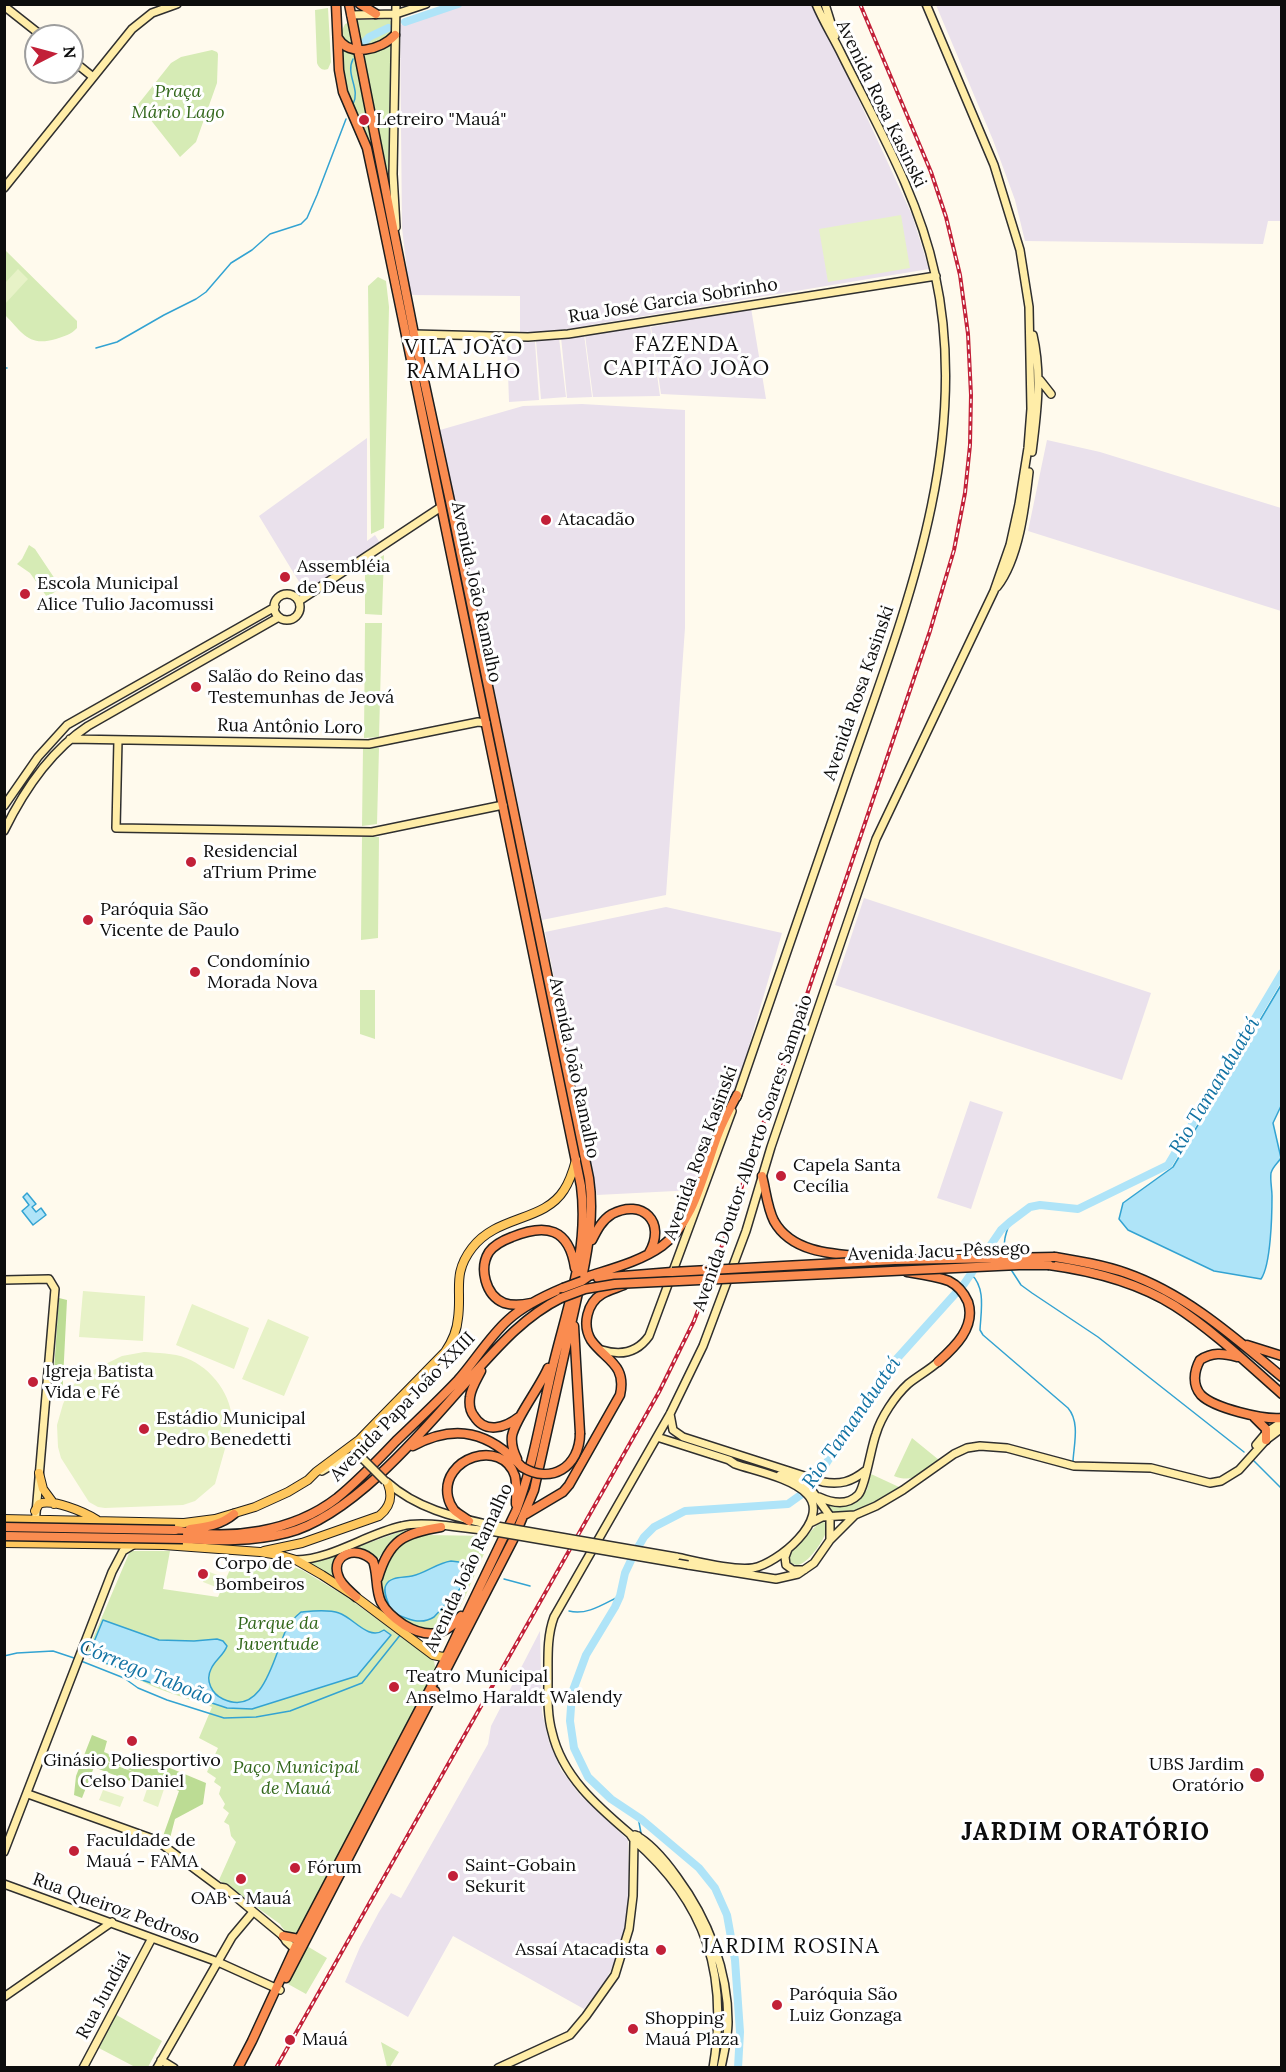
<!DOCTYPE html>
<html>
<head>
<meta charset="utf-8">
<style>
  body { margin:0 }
  #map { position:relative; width:1286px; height:2072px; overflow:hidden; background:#fffaed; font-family:Lora,serif }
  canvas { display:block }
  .frame { position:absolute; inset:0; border:6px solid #0d0d0d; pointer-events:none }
  .north { position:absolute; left:24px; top:24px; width:60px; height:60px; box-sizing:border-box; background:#fff; border:2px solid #9e9e9e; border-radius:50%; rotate:84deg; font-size:16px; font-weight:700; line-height:24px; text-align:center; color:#0d0d0d }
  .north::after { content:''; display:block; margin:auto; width:21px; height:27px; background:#c22038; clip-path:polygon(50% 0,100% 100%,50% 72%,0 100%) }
</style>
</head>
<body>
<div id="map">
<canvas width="1286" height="2072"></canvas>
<div class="frame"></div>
<div class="north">N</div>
</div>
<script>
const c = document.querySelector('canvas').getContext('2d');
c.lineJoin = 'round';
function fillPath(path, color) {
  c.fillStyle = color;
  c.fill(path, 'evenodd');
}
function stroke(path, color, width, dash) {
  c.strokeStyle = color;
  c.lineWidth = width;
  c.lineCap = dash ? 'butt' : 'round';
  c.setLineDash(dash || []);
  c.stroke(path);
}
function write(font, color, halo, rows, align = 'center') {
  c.font = font + ' Lora,serif';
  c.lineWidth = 6;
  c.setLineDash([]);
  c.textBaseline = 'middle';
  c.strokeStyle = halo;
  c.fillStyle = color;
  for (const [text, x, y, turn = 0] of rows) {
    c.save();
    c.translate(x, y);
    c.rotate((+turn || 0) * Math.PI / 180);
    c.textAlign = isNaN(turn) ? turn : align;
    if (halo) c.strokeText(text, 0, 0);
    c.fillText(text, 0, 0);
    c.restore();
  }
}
const industrial = new Path2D(`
  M 464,4 L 815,5 L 912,215 L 929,269 L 542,333 L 520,332 L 520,296 L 410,295 L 402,228 L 400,25 Z
  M 936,5 L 1281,5 L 1281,221 L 1268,221 L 1263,244 L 1025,241 L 1015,200 L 993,140 Z
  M 751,308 L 766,399 L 661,394 L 651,327 Z
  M 650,325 L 660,396 L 593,397 L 585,335 Z
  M 584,334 L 592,397 L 567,398 L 561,337 Z
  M 559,338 L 566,397 L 541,399 L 536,341 Z
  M 535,342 L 539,400 L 509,402 L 507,343 Z
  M 582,404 L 685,410 L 685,628 L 666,895 L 542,920 L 440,430 L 523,406 Z
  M 367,438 L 367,541 L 375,535 L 380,543 L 309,591 L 304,590 L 259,516 Z
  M 1047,440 L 1100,452 L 1281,508 L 1281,611 L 1028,531 Z
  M 864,898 L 1151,993 L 1122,1080 L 835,985 Z
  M 666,907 L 782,933 L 744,1063 L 695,1190 L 597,1195 L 545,932 Z
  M 970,1101 L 1003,1112 L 971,1209 L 937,1198 Z
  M 540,1631 L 542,1712 L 549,1742 L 561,1770 L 580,1795 L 628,1840 L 629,1895 L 627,1922 L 621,1949 L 605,1982 L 584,2009 L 453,1936 L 408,2017 L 345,1982 L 360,1947 L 379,1912 L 391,1893 L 401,1898 L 488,1744 L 491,1726 Z`);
const green = new Path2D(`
  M 328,8 L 331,62 L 328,69 C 322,71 319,68 317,63 L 315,10 Z
  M 389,19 L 392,22 L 390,187 L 381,194 L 345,90 L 339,37 L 345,24 L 356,20 Z
  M 212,50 L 217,52 L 218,54 L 217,83 L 196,142 L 180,157 L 150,119 L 136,107 L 171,63 L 181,57 Z
  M 4,249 L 77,321 L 77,328 C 71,335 64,336 56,339 C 28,347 23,333 5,315 Z
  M 378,277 L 386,281 L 389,307 L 384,528 L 371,534 L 368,286 Z
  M 29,545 L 35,549 L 61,588 L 47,597 L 30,573 L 17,564 L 22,559 Z
  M 384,555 L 382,615 L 365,614 L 365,566 Z
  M 365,623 L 382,623 L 379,737 L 364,738 Z
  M 363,748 L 379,748 L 377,824 L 362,826 Z
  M 362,837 L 379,837 L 378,938 L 361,940 Z
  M 360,990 L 375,990 L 375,1039 L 360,1034 Z
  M 912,1438 L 939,1460 C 923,1472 914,1484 894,1476 Z
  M 871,1474 L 899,1487 C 886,1503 851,1517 831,1512 L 823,1502 L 854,1502 L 867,1490 Z
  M 820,1522 L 824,1522 L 828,1526 C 827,1536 808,1566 796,1565 C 794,1565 790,1562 788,1560 L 789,1553 Z
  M 408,1529 L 389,1543 L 376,1562 C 369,1553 364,1548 352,1549 L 334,1563 L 333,1570 L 336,1581 L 324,1571 L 308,1564 Z
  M 425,1535 L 492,1536 C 485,1552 478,1567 471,1583 C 460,1608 449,1643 414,1625 C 392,1614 391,1611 380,1590 L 384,1569 L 404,1540 Z
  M 130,1551 L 170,1551 L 163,1589 L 218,1597 L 235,1558 L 288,1565 L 302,1570 L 347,1597 L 434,1661 L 436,1671 L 298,1932 C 289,1935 284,1931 280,1924 L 219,1880 L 236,1842 L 231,1836 L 229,1825 L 224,1822 L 229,1813 L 223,1808 L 225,1804 L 219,1794 L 221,1787 L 214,1782 L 216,1778 L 207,1772 L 218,1748 L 199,1738 L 212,1707 C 193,1700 142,1686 130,1673 L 85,1657 Z
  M 307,1946 L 327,1958 L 306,1994 L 288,1984 Z
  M 113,2013 L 162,2041 L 148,2067 L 135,2067 L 95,2046 Z
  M 381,2042 L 399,2052 L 390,2067 L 387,2067 Z`);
const forest = new Path2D(`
  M 59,1298 L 67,1300 L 62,1400 L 52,1399 Z
  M 92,1735 L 107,1741 L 104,1752 L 141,1768 L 146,1758 L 206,1783 L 203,1804 L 175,1819 L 169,1842 L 162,1839 L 179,1791 L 150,1778 L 146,1787 L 96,1768 L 99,1759 L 144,1776 L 98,1757 L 82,1798 L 74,1795 L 76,1776 Z`);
const pitch = new Path2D(`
  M 901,215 L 910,268 L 828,282 L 819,229 Z
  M 18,269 L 28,279 L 5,304 L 5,283 Z
  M 83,1291 L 145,1296 L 143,1341 L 79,1337 Z
  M 192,1304 L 249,1328 L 234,1369 L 176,1345 Z
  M 268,1319 L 309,1337 L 284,1396 L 242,1379 Z
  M 144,1352 C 157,1353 174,1353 186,1358 C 212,1368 233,1396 232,1424 L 215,1484 L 195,1501 L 183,1505 L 105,1508 L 98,1507 L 89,1502 L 61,1458 L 58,1447 L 57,1425 L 63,1404 L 71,1387 L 85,1374 L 122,1356 Z
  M 207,1571 L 225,1578 L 221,1589 L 203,1582 Z
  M 150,1780 L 165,1786 L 158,1807 L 143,1801 Z
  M 103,1790 L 124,1797 L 120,1807 L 99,1800 Z`);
const water = new Path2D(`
  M 1281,985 L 1281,1106 L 1273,1123 L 1281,1158 C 1278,1163 1273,1166 1271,1173 C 1270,1180 1272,1189 1272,1196 C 1272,1214 1271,1265 1261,1279 L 1214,1271 L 1128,1230 L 1119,1219 L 1123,1203 L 1173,1167 Z
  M 27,1193 L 36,1204 L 32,1207 L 36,1212 L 41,1208 L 46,1215 L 33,1225 L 22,1211 L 29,1205 L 23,1197 Z
  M 451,1561 L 459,1562 L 468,1566 L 470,1570 L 469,1579 L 434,1617 C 420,1626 405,1618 392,1612 C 389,1605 382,1592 386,1585 C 390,1576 404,1578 412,1576 C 426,1573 437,1563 451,1561 Z
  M 301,1612 C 312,1611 328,1609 339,1613 C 354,1618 368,1641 384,1630 L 391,1635 L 357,1676 L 252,1709 L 227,1708 L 136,1678 L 130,1672 L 89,1657 L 89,1654 L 103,1620 L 159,1640 L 194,1641 L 217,1639 L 223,1641 L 227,1646 C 224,1655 215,1660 211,1669 C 205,1681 212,1694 223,1699 C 264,1718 274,1655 286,1630 C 289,1623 295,1617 301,1612 Z`);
const stream = new Path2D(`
  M 353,59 C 345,75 361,89 353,104
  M 96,348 L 117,342 L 164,315 L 196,299 L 206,292 L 231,263 L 252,250 L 270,234 L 301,224 L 307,218 L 317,195 L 346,119
  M 4,368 L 7,368
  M 1006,1254 C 1002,1243 1006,1233 1010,1222
  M 1010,1268 L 1021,1285 L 1032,1293 L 1098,1337 L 1244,1452
  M 971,1274 C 986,1288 981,1310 980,1330 L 983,1335 L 1068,1408 C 1080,1422 1074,1444 1073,1461
  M 1254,1461 L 1282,1489
  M 504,1579 L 530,1586
  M 569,1611 C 587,1616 605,1603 620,1596
  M 4,1656 L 17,1653 L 53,1651 L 77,1659
  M 81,1661 L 124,1678 L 138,1688 L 167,1700 L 224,1718 L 256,1717 L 290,1711 L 362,1683 L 401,1634
  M 638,1817 L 641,1833`);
const river = new Path2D(`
  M 405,22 L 458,4
  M 363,44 L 369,37 L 388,28
  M 738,2068 L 740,2032 L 735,1960 L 727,1915 L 715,1888 L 699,1868 L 641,1819 L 611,1799 L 588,1777 L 574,1748 L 570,1721 L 572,1693 L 586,1655 L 615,1607 L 620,1596 L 625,1573 L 634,1554 L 644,1537 L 654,1527 L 685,1511 L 788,1504 L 802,1494 L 820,1473 L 884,1373 L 964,1284 L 1001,1230 L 1010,1222 L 1030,1207 L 1040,1205 L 1078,1209 L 1168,1165 L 1282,973`);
const secondary = new Path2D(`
  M 825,4 L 835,36
  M 4,6 L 42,36
  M 351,15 L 396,14 L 426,4
  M 72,60 L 93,77
  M 4,188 L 132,29 L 152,13 L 177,4
  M 396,227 L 393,174 L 396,4
  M 414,334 L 528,337 L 568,334 L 936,276
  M 1040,380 L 1051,394
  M 1032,452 C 1037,413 1042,374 1033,335
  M 997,587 C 1019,559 1025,507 1029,472
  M274 607a13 13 0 1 1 26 0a13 13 0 1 1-26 0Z
  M 299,601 L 441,507
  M 70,739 L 369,744 L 478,722 L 486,723
  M 118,740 L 116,828 L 372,832 L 503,805
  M 4,806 L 38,757 L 67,725 L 275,607
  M 4,831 C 24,790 50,751 88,726 L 279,617
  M 737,1097 C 773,992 809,886 846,780 C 902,618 973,448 935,274 C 918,194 876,124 840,51 C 832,35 823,21 816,4
  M 4,1280 L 49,1279 L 55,1289 L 35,1525
  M 602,1350 C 621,1356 637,1353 649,1336 L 732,1111
  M 670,1414 L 673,1430 L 683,1437 L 823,1482 C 840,1485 851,1482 865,1471
  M 657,1437 L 729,1460 L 735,1464 C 755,1471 792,1478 807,1494 C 832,1519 777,1564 753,1568 C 733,1571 696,1561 676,1557
  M 1256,1445 L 1267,1432 L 1282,1422
  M 322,1471 C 336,1463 347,1452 363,1459
  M 387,1482 C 416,1508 453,1517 491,1525
  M 819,1497 C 832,1503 847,1506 858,1495 C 865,1488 871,1447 876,1434 C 881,1417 895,1396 908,1384 C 918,1376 929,1370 938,1362
  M 812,1522 L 822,1517 L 855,1515 L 876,1506 L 903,1490 L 954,1454 L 967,1448 L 980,1446 L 1007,1448 L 1074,1466 L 1151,1468 L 1210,1483 L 1221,1481 L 1239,1470 L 1266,1440 L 1282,1428
  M 830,1540 L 855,1515
  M 788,1549 L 785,1557 L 786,1565 L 793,1570 L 804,1570
  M 296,1560 C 333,1559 366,1534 402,1526 C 424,1520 465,1529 490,1531
  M 688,1565 L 776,1579 L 798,1574 L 814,1563 L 830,1540 L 830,1516 L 810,1488 L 801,1482 L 780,1475
  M 28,1794 L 156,1840 L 219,1887 L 225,1888 L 283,1936 L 286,1941 L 298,1952
  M 635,1835 C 651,1843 667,1863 677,1877 C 708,1919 728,1970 728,2022 C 728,2037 724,2053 721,2068
  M 4,1852 L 112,1572 L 123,1551 L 133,1545
  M 4,1884 L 218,1962 L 280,1990
  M 4,1997 L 112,1922
  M 161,2060 L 174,2068
  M 83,2068 L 152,1938
  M 157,2068 L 232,1937 L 253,1912
  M 498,2068 L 570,2035 L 586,2016 L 615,1975 L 629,1929 L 633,1896 L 634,1840 L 638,1836
  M 713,2068 C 729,1974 706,1903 634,1840 L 630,1834 C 597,1806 562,1776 552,1732 C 547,1714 548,1695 548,1677 C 548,1656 547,1636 554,1617 L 670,1414 L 703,1346 L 746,1231 L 771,1147 L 876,839 L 994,591 L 1010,545 L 1019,504 L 1028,448 L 1031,409 L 1029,307 L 1020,250 L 994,165 L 926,4`);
const primary = new Path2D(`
  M 39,1473 L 43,1489 L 54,1504
  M 35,1511 L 39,1504 C 51,1498 85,1512 97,1520
  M 4,1519 L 184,1523 L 215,1519 L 255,1507 L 288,1492 L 308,1480 L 316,1472 L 359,1440 L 445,1352 C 452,1342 457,1331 458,1318 C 462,1290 452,1274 472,1248 C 497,1215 544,1222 564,1190 C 570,1181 573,1171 576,1160
  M 4,1543 L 164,1545 L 260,1552 L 279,1555 L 296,1560 L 322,1575 L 356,1597 L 433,1655 L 443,1657 L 452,1655
  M 264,1551 L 302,1543 L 379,1516 C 390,1507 393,1497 388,1484`);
const highway = new Path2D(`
  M 349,4 L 414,334 L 450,501 L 589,1178 C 594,1212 589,1244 582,1278
  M 360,4 L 376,14
  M 338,38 C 349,58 381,50 395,35
  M 762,1176 C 766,1191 767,1207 774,1221 C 794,1257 844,1254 880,1258
  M 592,1240 C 597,1230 602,1220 612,1214 C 642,1198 667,1222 649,1253
  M 1055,1257 C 1079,1261 1103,1265 1126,1273 C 1186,1294 1234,1337 1282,1377
  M 1049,1265 C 1093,1271 1137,1282 1175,1306 C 1211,1329 1249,1365 1282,1394
  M 907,1272 C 920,1274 936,1276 949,1281 C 957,1285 964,1293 968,1302 C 976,1327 955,1347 938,1362
  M 598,1278 L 672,1272
  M 582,1281 L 589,1276 C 614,1268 641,1261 662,1246 C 696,1221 704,1169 719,1132 C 724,1119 731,1107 737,1095
  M 531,1303 C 522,1305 513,1306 504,1303 C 485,1295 479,1268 489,1252 C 495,1244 504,1240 512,1237 C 546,1223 569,1228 575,1268
  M 574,1326 L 580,1433
  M 1247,1345 L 1282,1356
  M 1237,1357 C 1223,1353 1212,1352 1200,1360 C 1194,1371 1192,1385 1201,1395 C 1214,1408 1263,1420 1282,1418
  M 481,1371 C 477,1379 471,1388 470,1397 C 469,1404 470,1411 474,1416 C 485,1434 505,1428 519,1417
  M 1254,1417 L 1266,1429 L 1266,1440
  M 413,1446 C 456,1423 489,1432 522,1467
  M 517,1459 C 513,1451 511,1444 512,1436 C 515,1419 540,1387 548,1368
  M 526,1514 L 563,1492 L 569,1485 L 620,1395 C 627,1364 605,1360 591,1340 C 582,1325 587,1303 602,1294 C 609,1290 617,1288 624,1285
  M 469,1521 C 464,1517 458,1514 454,1510 C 451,1506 449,1502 448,1497 C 440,1458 502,1437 515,1476 C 517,1485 516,1495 516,1504
  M 190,1529 C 206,1527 221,1525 234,1514
  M 175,1530 C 229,1541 293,1532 337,1498 C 358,1481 377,1461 396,1441 C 417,1421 438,1401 458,1380 C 475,1361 489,1337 508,1320 C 523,1306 544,1296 563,1288
  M 183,1539 C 218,1541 252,1542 287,1533 C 353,1516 425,1429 469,1379 C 497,1348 523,1317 561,1298
  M 378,1578 C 389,1540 404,1533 441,1527
  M 356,1597 C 350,1591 340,1584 338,1575 C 331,1555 356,1544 373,1561 C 378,1574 375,1589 381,1602 C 386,1612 395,1619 404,1625 C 426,1638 445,1637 461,1616
  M 444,1674 L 513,1540 L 534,1490 L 578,1293
  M 283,1936 L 299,1939
  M 286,1978 L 435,1691
  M 238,2068 L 252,2041 L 299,1939 L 440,1670 L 516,1511 C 532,1469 539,1426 549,1383 C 563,1317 590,1255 581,1186 L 381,214 L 367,148 L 343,92 L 339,70 L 336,4`);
const rail = new Path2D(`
  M 276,2068 L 659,1392 L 694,1321 L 714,1269 L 930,631 L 954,550 L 965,493 L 970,445 L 971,395 L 968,334 L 960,275 L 946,217 L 931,172 L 860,4`);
const secondaryBridge = new Path2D(`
  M 363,1459 L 385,1481
  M 491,1525 L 676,1557
  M 490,1531 L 688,1565`);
const highwayBridge = new Path2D(`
  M 672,1272 L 895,1260 L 1055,1257
  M 563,1288 L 582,1281
  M 561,1298 L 585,1289 L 615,1284 L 1019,1265 L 1049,1265
  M 522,1467 C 551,1485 580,1467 580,1433
  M 4,1527 L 175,1530
  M 4,1536 L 183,1539`);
const markers = [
  [364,120,6,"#c22038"],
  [546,520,6,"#c22038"],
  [285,577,6,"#c22038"],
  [25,594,6,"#c22038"],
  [196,687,6,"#c22038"],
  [191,862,6,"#c22038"],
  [88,920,6,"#c22038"],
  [195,972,6,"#c22038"],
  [781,1176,6,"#c22038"],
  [33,1382,6,"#c22038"],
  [144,1429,6,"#c22038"],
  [203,1574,6,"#c22038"],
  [394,1687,6,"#c22038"],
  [132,1741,6,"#c22038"],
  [1257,1775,8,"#c22038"],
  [74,1851,6,"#c22038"],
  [295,1868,6,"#c22038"],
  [453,1876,6,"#c22038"],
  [241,1879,6,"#c22038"],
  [661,1950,6,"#c22038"],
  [777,2005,6,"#c22038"],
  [633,2029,6,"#c22038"],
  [290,2040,6,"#c22038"]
];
const parkNames = [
  ["Praça",178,92],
  ["Mário Lago",178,113],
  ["Parque da",278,1624],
  ["Juventude",278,1645],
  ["Paço Municipal",296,1768],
  ["de Mauá",296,1789]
];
const streetNames = [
  ["Avenida Rosa Kasinski",881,104,64],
  ["Rua José Garcia Sobrinho",673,301,-9],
  ["Avenida João Ramalho",476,592,78],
  ["Avenida Rosa Kasinski",859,693,-71],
  ["Rua Antônio Loro",290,727,1],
  ["Avenida João Ramalho",574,1068,78],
  ["Avenida Rosa Kasinski",701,1153,-70],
  ["Avenida Doutor Alberto Soares Sampaio",753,1153,-71],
  ["Avenida Jacu-Pêssego",939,1252,-2],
  ["Avenida Papa João XXIII",403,1407,-46],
  ["Avenida João Ramalho",469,1568,-65],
  ["Rua Queiroz Pedroso",116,1909,20],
  ["Rua Jundiaí",104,1996,-62]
];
const poiNames = [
  ["Letreiro \"Mauá\"",376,120],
  ["Atacadão",558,520],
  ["Assembléia",297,567],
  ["de Deus",297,588],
  ["Escola Municipal",37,584],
  ["Alice Tulio Jacomussi",37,605],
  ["Salão do Reino das",208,677],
  ["Testemunhas de Jeová",208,698],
  ["Residencial",203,852],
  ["aTrium Prime",203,873],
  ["Paróquia São",100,910],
  ["Vicente de Paulo",100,931],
  ["Condomínio",207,962],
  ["Morada Nova",207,983],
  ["Capela Santa",793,1166],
  ["Cecília",793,1187],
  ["Igreja Batista",45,1372],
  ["Vida e Fé",45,1393],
  ["Estádio Municipal",156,1419],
  ["Pedro Benedetti",156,1440],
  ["Corpo de",215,1564],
  ["Bombeiros",215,1585],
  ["Teatro Municipal",406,1677],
  ["Anselmo Haraldt Walendy",406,1698],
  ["Ginásio Poliesportivo",132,1761,"center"],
  ["Celso Daniel",132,1782,"center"],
  ["UBS Jardim",1244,1765,"right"],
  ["Oratório",1244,1786,"right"],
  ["Faculdade de",86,1841],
  ["Mauá - FAMA",86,1862],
  ["Saint-Gobain",465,1866],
  ["Sekurit",465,1887],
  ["Fórum",307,1868],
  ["OAB - Mauá",241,1899,"center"],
  ["Assaí Atacadista",649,1950,"right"],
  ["Paróquia São",789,1995],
  ["Luiz Gonzaga",789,2016],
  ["Shopping",645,2019],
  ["Mauá Plaza",645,2040],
  ["Mauá",302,2040]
];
const waterNames = [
  ["Rio Tamanduateí",1215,1086,-59],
  ["Rio Tamanduateí",852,1423,-55],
  ["Córrego Taboão",146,1673,22]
];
const quarterNames = [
  ["FAZENDA",687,345],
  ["CAPITÃO JOÃO",687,369],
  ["VILA JOÃO",464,348],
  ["RAMALHO",464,372],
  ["JARDIM ROSINA",791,1947]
];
const districtNames = [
  ["JARDIM ORATÓRIO",1086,1833]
];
fillPath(industrial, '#eae1ec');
fillPath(green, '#d6ebb5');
fillPath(forest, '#bcdc94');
fillPath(pitch, '#e7f2c7');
fillPath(water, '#afe4f8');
stroke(water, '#33a3d2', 1.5);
stroke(stream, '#33a3d2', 1.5);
stroke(river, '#afe4f8', 8);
stroke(secondary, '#2f2f2f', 10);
stroke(primary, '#1e1e1e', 10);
stroke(highway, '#1e1e1e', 11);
stroke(secondary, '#ffeda8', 7);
stroke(primary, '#fec75e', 8);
stroke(highway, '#fa8c50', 8);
stroke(rail, '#c22038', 4);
stroke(rail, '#fff', 1.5, [4.5]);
stroke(secondaryBridge, '#2f2f2f', 10, []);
stroke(highwayBridge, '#1e1e1e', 11, []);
stroke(secondaryBridge, '#ffeda8', 7);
stroke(highwayBridge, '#fa8c50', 8);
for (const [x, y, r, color] of markers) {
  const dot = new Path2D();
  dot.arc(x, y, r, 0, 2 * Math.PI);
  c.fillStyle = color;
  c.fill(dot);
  stroke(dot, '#fff', 2);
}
write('italic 18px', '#32671b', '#fff', parkNames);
write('18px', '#0d0d0d', '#fff', streetNames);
write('18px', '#0d0d0d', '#fff', poiNames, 'left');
write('italic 20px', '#1172a3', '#fff', waterNames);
c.letterSpacing = '1.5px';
write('21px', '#0d0d0d', '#fff', quarterNames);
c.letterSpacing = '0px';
c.letterSpacing = '1.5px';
write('bold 24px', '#0d0d0d', '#fff', districtNames);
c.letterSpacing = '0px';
</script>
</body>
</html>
